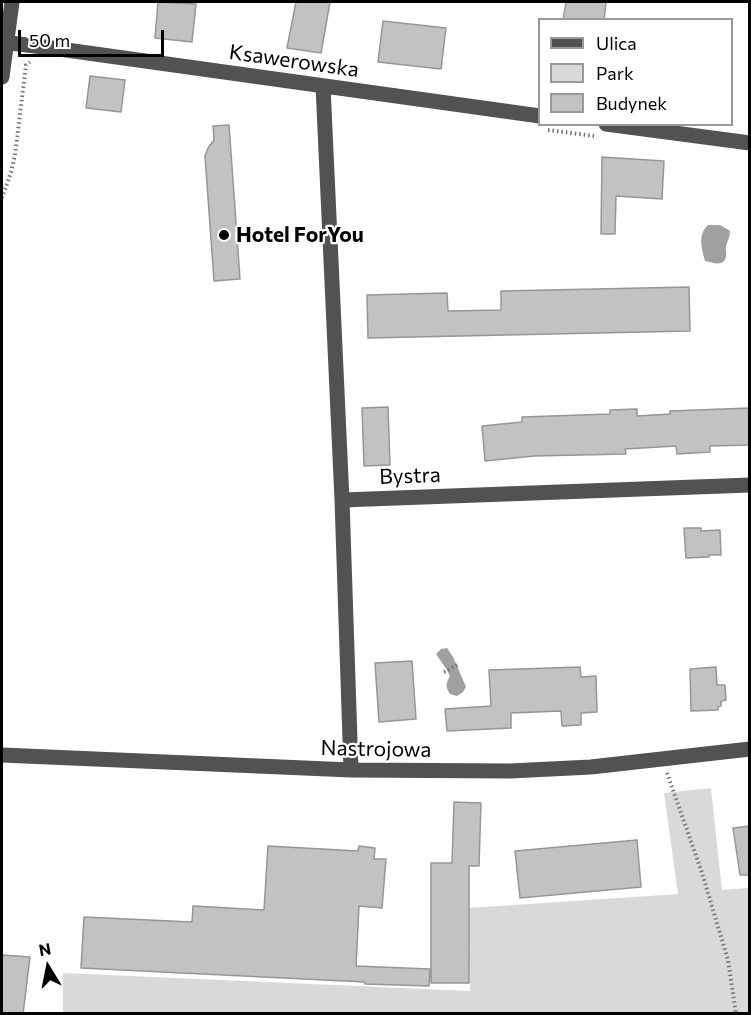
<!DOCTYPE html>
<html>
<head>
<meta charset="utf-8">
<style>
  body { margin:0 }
  #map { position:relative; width:751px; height:1015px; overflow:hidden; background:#fff; font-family:Commissioner,sans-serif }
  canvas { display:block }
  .frame { position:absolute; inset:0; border:3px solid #000; pointer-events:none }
  .legend { position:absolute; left:538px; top:18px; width:195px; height:108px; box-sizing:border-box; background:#fff; border:2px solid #999; margin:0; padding:8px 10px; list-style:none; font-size:18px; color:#000 }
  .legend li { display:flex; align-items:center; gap:12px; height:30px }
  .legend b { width:30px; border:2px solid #999 }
  .north { position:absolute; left:18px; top:937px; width:60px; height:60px; -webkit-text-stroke:4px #fff; paint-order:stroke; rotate:350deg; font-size:16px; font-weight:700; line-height:24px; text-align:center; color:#000 }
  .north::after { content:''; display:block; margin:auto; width:21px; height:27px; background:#000; clip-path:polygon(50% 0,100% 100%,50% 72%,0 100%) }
  .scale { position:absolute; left:18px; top:30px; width:146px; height:27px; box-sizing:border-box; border:3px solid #000; border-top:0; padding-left:8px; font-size:18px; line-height:21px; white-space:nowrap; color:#000; -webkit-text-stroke:4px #fff; paint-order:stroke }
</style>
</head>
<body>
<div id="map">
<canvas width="751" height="1015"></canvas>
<div class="frame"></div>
<ul class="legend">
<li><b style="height:8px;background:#525252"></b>Ulica</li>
<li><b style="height:16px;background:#d9d9d9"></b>Park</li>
<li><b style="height:16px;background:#c2c2c2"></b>Budynek</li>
</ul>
<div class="north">N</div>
<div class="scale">50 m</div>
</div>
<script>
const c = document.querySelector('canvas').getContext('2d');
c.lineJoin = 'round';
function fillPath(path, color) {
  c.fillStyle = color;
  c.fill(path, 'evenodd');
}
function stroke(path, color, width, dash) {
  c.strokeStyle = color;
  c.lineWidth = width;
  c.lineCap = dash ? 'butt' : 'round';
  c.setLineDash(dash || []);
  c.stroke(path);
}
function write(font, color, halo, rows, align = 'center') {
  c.font = font + ' Commissioner,sans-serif';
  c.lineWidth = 4.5;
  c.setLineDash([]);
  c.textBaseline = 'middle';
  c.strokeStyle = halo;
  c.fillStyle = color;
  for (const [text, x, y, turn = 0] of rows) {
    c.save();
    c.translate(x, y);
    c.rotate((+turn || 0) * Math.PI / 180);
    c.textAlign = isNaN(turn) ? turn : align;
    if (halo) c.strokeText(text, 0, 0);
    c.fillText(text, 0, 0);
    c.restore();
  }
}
const green = new Path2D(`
  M 711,788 L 722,890 L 749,888 L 749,1013 L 63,1013 L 63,973 L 470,991 L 469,908 L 678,894 L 664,793 Z`);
const water = new Path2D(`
  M 708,225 L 720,225 L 730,231 C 730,236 728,240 726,246 C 725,249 727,252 726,256 C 725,267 713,263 705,261 C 702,249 697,235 708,225 Z
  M 447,648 L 453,657 L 466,687 L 463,692 L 457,696 L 450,694 C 445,687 446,683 450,676 L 447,670 L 436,654 L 441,649 Z`);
const building = new Path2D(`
  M 158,2 L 196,4 L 192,42 L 155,38 Z
  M 296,2 L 330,2 L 321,53 L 287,48 Z
  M 566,2 L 606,2 L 604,20 L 563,20 Z
  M 383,21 L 446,28 L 441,69 L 378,62 Z
  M 90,76 L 125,80 L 121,112 L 86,108 Z
  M 229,125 L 240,279 L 214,281 L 205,156 L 208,148 L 214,140 L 213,126 Z
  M 602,157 L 664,161 L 662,199 L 616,196 L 615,234 L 601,234 Z
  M 689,287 L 690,331 L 368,338 L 367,295 L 447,293 L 448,311 L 501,310 L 501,291 Z
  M 388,407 L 390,465 L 364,466 L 362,408 Z
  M 750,408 L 750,445 L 710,446 L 710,452 L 677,454 L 676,446 L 625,449 L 626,454 L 534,456 L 485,461 L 482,426 L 522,422 L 522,417 L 610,414 L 610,410 L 637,409 L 637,416 L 670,414 L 670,411 Z
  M 684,528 L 701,528 L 701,531 L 720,530 L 721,555 L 709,555 L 709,557 L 686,558 Z
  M 412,661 L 416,719 L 379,722 L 375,663 Z
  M 580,667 L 581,677 L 596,676 L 597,712 L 581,713 L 581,725 L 562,726 L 561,711 L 511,713 L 511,728 L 447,731 L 445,709 L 491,706 L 489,670 Z
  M 716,667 L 717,685 L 725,685 L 726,700 L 721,701 L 721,706 L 718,707 L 718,710 L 691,711 L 690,669 Z
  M 454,802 L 481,803 L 479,866 L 469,866 L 469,983 L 431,983 L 431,863 L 452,863 Z
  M 750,826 L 750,875 L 740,875 L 733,828 Z
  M 637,840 L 641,887 L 520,898 L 515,851 Z
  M 268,846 L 358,851 L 359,846 L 375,848 L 374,859 L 386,859 L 382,908 L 359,906 L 356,966 L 430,969 L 429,986 L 365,984 L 365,982 L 81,968 L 84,917 L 192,922 L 193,906 L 264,910 Z
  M 2,955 L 30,957 L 23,1014 L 2,1014 Z`);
const path = new Path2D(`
  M 548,130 L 594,136
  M 2,198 L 11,172 L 15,155 L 26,65 L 30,62
  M 444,672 L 459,664
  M 667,773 L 702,873 L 728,960 L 736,1014`);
const minor = new Path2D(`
  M 2,42 L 52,48 L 540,116
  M 2,77 L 12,2
  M 323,86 L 342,500
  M 606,124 L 750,143
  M 2,755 L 351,770 L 510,771 L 591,767 L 750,749
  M 351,770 L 342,500 L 750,485`);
const markers = [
  [224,235,6,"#000"]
];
const streetNames = [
  ["Ksawerowska",294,61,8],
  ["Bystra",410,476,-2],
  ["Nastrojowa",376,749,1]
];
const poiNames = [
  ["Hotel ForYou",236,235]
];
fillPath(green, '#d9d9d9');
fillPath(water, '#a0a0a0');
fillPath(building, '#c2c2c2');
stroke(building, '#969696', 1.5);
stroke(path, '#747474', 4, [1.5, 3]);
stroke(minor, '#525252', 15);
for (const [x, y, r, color] of markers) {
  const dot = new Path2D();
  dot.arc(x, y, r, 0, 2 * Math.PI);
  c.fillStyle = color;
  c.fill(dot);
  stroke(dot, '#fff', 2);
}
write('21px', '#000', '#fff', streetNames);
write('bold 21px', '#000', '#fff', poiNames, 'left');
</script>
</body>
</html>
